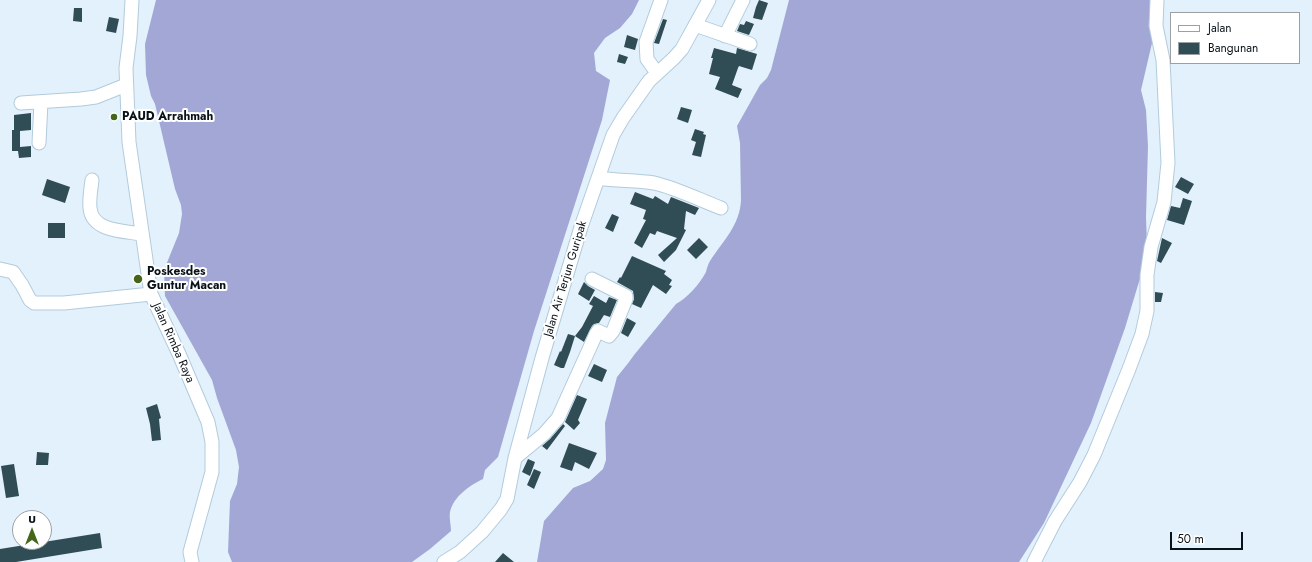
<!DOCTYPE html>
<html>
<head>
<meta charset="utf-8">
<style>
  body { margin:0 }
  #map { position:relative; width:1312px; height:562px; overflow:hidden; background:#e2f1fc; font-family:Jost,sans-serif }
  canvas { display:block }
  .legend { position:absolute; left:1170px; top:12px; width:130px; height:52px; box-sizing:border-box; background:#fff; border:1px solid #9da0a3; margin:0; padding:5px 7px; list-style:none; font-size:12px; color:#091218 }
  .legend li { display:flex; align-items:center; gap:8px; height:20px }
  .legend b { width:20px; border:1px solid #9da0a3 }
  .north { position:absolute; left:12px; top:510px; width:40px; height:40px; box-sizing:border-box; background:#fff; border:1px solid #9da0a3; border-radius:50%; rotate:0deg; font-size:11px; font-weight:700; line-height:16px; text-align:center; color:#091218 }
  .north::after { content:''; display:block; margin:auto; width:14px; height:18px; background:#45651a; clip-path:polygon(50% 0,100% 100%,50% 72%,0 100%) }
  .scale { position:absolute; left:1170px; top:532px; width:73px; height:18px; box-sizing:border-box; border:2px solid #091218; border-top:0; padding-left:5px; font-size:12px; line-height:14px; white-space:nowrap; color:#091218; -webkit-text-stroke:3px #fff; paint-order:stroke }
</style>
</head>
<body>
<div id="map">
<canvas width="1312" height="562"></canvas>
<ul class="legend">
<li><b style="height:5px;background:#fff"></b>Jalan</li>
<li><b style="height:11px;background:#304c54"></b>Bangunan</li>
</ul>
<div class="north">U</div>
<div class="scale">50 m</div>
</div>
<script>
const c = document.querySelector('canvas').getContext('2d');
c.lineJoin = 'round';
function fillPath(path, color) {
  c.fillStyle = color;
  c.fill(path, 'evenodd');
}
function stroke(path, color, width, dash) {
  c.strokeStyle = color;
  c.lineWidth = width;
  c.lineCap = dash ? 'butt' : 'round';
  c.setLineDash(dash || []);
  c.stroke(path);
}
function write(font, color, halo, rows, align = 'center') {
  c.font = font + ' Jost,sans-serif';
  c.lineWidth = 4;
  c.setLineDash([]);
  c.textBaseline = 'middle';
  c.strokeStyle = halo;
  c.fillStyle = color;
  for (const [text, x, y, turn = 0] of rows) {
    c.save();
    c.translate(x, y);
    c.rotate((+turn || 0) * Math.PI / 180);
    c.textAlign = isNaN(turn) ? turn : align;
    if (halo) c.strokeText(text, 0, 0);
    c.fillText(text, 0, 0);
    c.restore();
  }
}
const forest = new Path2D(`
  M 156,0 L 639,0 L 632,14 L 620,28 L 605,38 L 594,53 L 596,71 L 610,80 L 602,120 L 534,331 L 498,457 L 485,470 L 483,479 C 469,486 454,496 450,512 C 449,517 451,525 451,531 L 430,549 L 412,562 L 232,562 L 228,552 L 230,501 L 237,484 L 239,467 L 236,450 L 217,398 L 212,380 L 165,296 L 164,270 L 179,233 L 182,214 L 181,205 L 175,189 L 155,104 L 151,96 L 146,75 L 145,44 Z
  M 789,0 L 1151,0 L 1149,19 L 1156,26 L 1141,90 L 1146,110 L 1148,146 L 1146,217 L 1147,245 L 1145,262 L 1125,328 L 1091,423 L 1044,523 L 1019,562 L 537,562 L 544,521 L 573,488 L 590,481 L 603,469 L 606,460 L 605,423 L 617,377 L 629,362 L 634,355 L 676,304 C 688,297 699,285 706,272 C 707,268 708,264 710,261 C 723,241 740,225 741,200 L 740,143 L 737,126 L 760,85 L 767,78 L 771,70 Z`);
const building = new Path2D(`
  M 759,0 L 768,3 L 762,20 L 753,18 L 756,7 Z
  M 74,8 L 82,8 L 82,22 L 73,21 Z
  M 109,17 L 119,19 L 116,33 L 106,31 Z
  M 663,19 L 667,20 L 659,44 L 654,43 Z
  M 746,21 L 754,24 L 749,35 L 737,31 L 740,24 L 744,25 Z
  M 627,35 L 638,39 L 635,50 L 624,47 Z
  M 714,48 L 736,54 L 737,48 L 757,54 L 752,70 L 739,66 L 738,68 L 732,85 L 742,89 L 738,98 L 715,89 L 720,77 L 709,74 L 713,58 L 711,58 Z
  M 619,54 L 628,57 L 625,64 L 617,62 Z
  M 681,107 L 692,110 L 688,123 L 677,119 Z
  M 31,113 L 31,130 L 20,131 L 20,147 L 31,146 L 31,157 L 19,158 L 18,151 L 12,151 L 12,130 L 14,130 L 14,115 Z
  M 695,129 L 704,132 L 703,134 L 706,135 L 701,157 L 692,155 L 696,142 L 691,140 Z
  M 1181,177 L 1194,184 L 1188,194 L 1175,187 Z
  M 47,179 L 70,187 L 65,203 L 42,195 Z
  M 635,192 L 653,199 L 655,196 L 668,204 L 671,197 L 699,208 L 695,215 L 686,211 L 684,229 L 686,230 L 676,250 L 664,262 L 658,255 L 677,238 L 657,231 L 655,235 L 650,233 L 642,248 L 634,243 L 646,220 L 643,219 L 646,210 L 630,204 Z
  M 1183,198 L 1192,201 L 1184,225 L 1167,220 L 1171,206 L 1180,208 Z
  M 612,214 L 619,217 L 613,232 L 605,228 Z
  M 48,223 L 65,223 L 65,238 L 48,238 Z
  M 699,238 L 708,247 L 696,259 L 687,250 Z
  M 1162,238 L 1172,243 L 1161,263 L 1157,261 Z
  M 632,256 L 666,271 L 664,274 L 672,280 L 669,285 L 672,286 L 666,294 L 653,285 L 641,308 L 632,304 L 634,299 L 633,291 L 617,282 L 620,277 L 621,278 Z
  M 584,282 L 588,286 L 595,290 L 589,301 L 578,294 Z
  M 1155,292 L 1163,293 L 1161,302 L 1155,302 Z
  M 594,296 L 606,303 L 609,297 L 617,300 L 610,317 L 604,315 L 599,323 L 594,324 L 592,326 L 584,342 L 575,336 L 582,327 L 593,306 L 589,304 Z
  M 627,318 L 636,323 L 628,337 L 621,333 Z
  M 568,334 L 575,336 L 570,352 L 564,368 L 561,368 L 554,365 L 560,351 L 561,352 Z
  M 594,364 L 607,370 L 602,382 L 588,376 Z
  M 577,395 L 587,399 L 578,420 L 580,423 L 574,430 L 565,422 Z
  M 157,404 L 161,418 L 159,419 L 161,440 L 152,441 L 150,424 L 146,408 Z
  M 563,424 L 565,426 L 547,450 L 542,446 L 550,439 Z
  M 569,443 L 597,453 L 589,469 L 575,462 L 572,471 L 560,467 Z
  M 37,452 L 49,453 L 48,465 L 36,465 Z
  M 528,459 L 535,462 L 530,476 L 522,472 Z
  M 14,464 L 19,496 L 6,498 L 1,466 Z
  M 534,469 L 541,472 L 534,489 L 527,485 Z
  M 100,533 L 102,548 L 16,562 L 0,562 L 0,549 Z
  M 503,553 L 514,562 L 495,562 Z`);
const minor = new Path2D(`
  M 132,0 L 130,36 L 126,68 L 129,142 L 151,294 L 179,354 L 208,422 L 212,442 L 212,472 L 190,552 L 192,562
  M 695,25 L 750,44
  M 725,36 L 743,0
  M 657,73 L 647,59 L 646,42 L 661,0
  M 21,103 L 81,99 L 96,97 L 126,85
  M 39,143 L 41,102
  M 598,178 C 616,181 635,180 654,183 C 676,188 700,200 721,208
  M 92,180 C 91,189 89,199 90,208 C 92,232 125,231 142,234
  M 0,269 L 13,272 L 22,285 L 30,300 L 34,303 L 64,303 L 151,294
  M 515,458 L 544,434 L 558,418 L 596,334 L 598,331 L 609,336 L 613,331 L 626,299 L 626,296 L 592,279
  M 444,562 L 460,552 L 482,532 L 501,509 L 507,499 L 515,458 L 542,358 L 581,227 L 613,135 L 623,118 L 649,81 L 674,58 L 682,49 L 709,0
  M 1034,562 L 1055,521 L 1080,482 L 1094,455 L 1129,369 L 1142,334 L 1147,311 L 1147,275 L 1151,247 L 1164,202 L 1168,163 L 1163,60 L 1156,26 L 1157,0`);
const markers = [
  [114,117,4,"#45651a"],
  [138,279,5,"#45651a"]
];
const poiNames = [
  ["PAUD Arrahmah",122,117],
  ["Poskesdes",147,272],
  ["Guntur Macan",147,286]
];
const streetNames = [
  ["Jalan Air Terjun Guripak",566,279,-73],
  ["Jalan Rimba Raya",173,343,66]
];
fillPath(forest, '#a3a7d6');
fillPath(building, '#304c54');
stroke(minor, '#b2cbdc', 15);
stroke(minor, '#fff', 13);
for (const [x, y, r, color] of markers) {
  const dot = new Path2D();
  dot.arc(x, y, r, 0, 2 * Math.PI);
  c.fillStyle = color;
  c.fill(dot);
  stroke(dot, '#fff', 1.5);
}
write('bold 12px', '#091218', '#fff', poiNames, 'left');
write('12px', '#091218', '#fff', streetNames);
</script>
</body>
</html>
